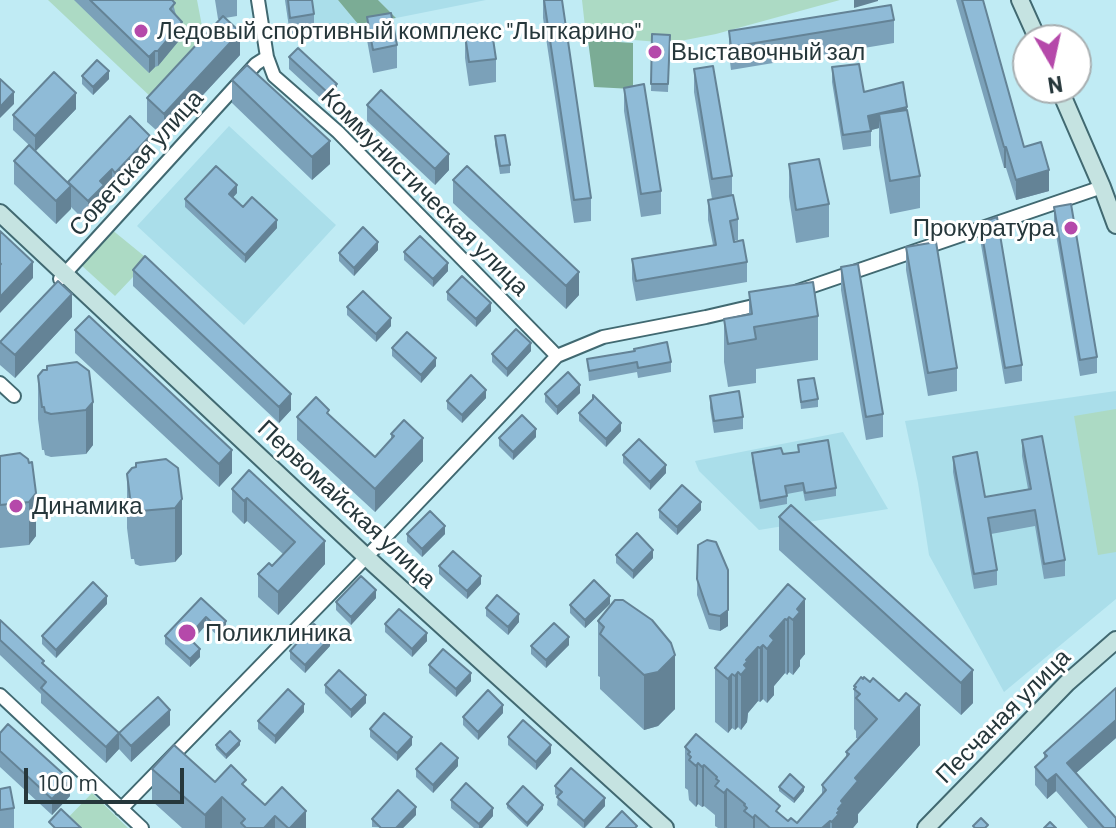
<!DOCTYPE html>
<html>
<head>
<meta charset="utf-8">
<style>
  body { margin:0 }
  #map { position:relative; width:1116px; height:828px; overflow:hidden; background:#c0ebf4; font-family:Barlow,sans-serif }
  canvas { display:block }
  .north { position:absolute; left:1012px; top:24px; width:80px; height:80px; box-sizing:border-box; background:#fff; border:2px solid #a8afb1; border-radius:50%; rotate:171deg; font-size:22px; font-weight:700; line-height:32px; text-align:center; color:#26373b }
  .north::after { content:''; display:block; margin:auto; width:28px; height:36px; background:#b549aa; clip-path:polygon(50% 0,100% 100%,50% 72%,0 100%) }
  .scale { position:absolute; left:24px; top:768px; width:160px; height:36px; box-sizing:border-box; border:4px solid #26373b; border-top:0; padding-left:10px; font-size:24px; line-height:28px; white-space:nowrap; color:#26373b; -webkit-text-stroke:6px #fff; paint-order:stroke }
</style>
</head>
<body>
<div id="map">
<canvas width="1116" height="828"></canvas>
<div class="north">N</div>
<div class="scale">100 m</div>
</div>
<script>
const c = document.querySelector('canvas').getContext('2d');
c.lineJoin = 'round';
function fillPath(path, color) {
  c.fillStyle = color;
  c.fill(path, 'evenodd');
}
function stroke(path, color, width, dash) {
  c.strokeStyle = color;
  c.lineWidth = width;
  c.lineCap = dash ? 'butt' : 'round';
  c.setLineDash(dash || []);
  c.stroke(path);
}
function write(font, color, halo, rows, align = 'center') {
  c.font = font + ' Barlow,sans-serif';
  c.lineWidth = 6;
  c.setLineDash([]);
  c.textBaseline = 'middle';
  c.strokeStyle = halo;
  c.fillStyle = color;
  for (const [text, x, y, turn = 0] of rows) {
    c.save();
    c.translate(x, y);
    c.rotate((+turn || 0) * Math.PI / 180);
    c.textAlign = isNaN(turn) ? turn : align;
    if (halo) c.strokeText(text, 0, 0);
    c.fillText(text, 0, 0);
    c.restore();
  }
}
const built = new Path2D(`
  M 285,0 L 338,0 L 358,24 L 290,34 Z
  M 378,0 L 486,0 L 396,18 Z
  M 229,126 L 336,225 L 244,325 L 137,226 Z
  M 1116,391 L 1116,599 L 1004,692 L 929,555 L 918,483 L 905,421 Z
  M 843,432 L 888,509 L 759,530 L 699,471 L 695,461 Z`);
const green = new Path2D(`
  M 48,0 L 197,0 L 205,42 L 153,99 Z
  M 582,0 L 840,0 L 716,34 L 670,43 L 586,36 Z
  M 111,229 L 149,260 L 115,296 L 80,264 Z
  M 1116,409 L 1116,552 L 1098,555 L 1074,416 Z
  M 92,793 L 128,828 L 58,828 Z`);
const forest = new Path2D(`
  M 338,0 L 378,0 L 396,18 L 358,24 Z
  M 588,40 L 633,43 L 633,89 L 594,87 Z`);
const street = new Path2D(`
  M 258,0 L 267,57 L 274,76 L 338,132 L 557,356
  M 60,279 L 256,64 L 267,57
  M 798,291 L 1102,187
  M 0,383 L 14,396
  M 0,695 L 142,828
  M 121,809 L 376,547 L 557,356 L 603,337 L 706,317 L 762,304`);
const secondary = new Path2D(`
  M 1020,0 L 1038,40
  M 1059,88 L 1102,187 L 1116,225
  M 0,213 L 375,565 L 665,828
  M 926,828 L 1067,683 L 1116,640`);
const wall = new Path2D(`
  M 74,0 L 172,0 L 182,37 L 158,66 L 155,67 L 149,73 Z
  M 215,0 L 237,0 L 237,16 L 225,18 L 240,55 L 164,137 L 147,122 L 147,98 L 221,19 L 218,19 Z
  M 285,0 L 312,0 L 314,14 L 314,30 L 290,34 Z
  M 543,0 L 562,0 L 591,198 L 591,221 L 574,223 L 543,18 Z
  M 956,0 L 983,0 L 1024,147 L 1049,191 L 1016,200 L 1006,168 L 1004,168 Z
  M 367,17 L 397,45 L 397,68 L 373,73 L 367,40 Z
  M 894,20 L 894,43 L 731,70 L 729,54 L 729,31 Z
  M 652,34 L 670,35 L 668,92 L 651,91 Z
  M 465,35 L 496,59 L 496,82 L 469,86 L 465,58 Z
  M 289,57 L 337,96 L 327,104 L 289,69 Z
  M 832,67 L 864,92 L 907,111 L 920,176 L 920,208 L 890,214 L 879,147 L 879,128 L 871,130 L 871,146 L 843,150 L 832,82 Z
  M 694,69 L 732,176 L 732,196 L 738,219 L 738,240 L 734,240 L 747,262 L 747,282 L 636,301 L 632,279 L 632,259 L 713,245 L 708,220 L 708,200 L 712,199 L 694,92 Z
  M 82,76 L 109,79 L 93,95 L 82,84 Z
  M 232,80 L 330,164 L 312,180 L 232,103 Z
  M 624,88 L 661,191 L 661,214 L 641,217 L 624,111 Z
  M 367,105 L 449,170 L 435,185 L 367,121 Z
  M 76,109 L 35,151 L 68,183 L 150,158 L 115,196 L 112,192 L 104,200 L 104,208 L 88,224 L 71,207 L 56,224 L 14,184 L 14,161 L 29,145 L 13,130 L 13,115 Z
  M 495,136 L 510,165 L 510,173 L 500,174 L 495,144 Z
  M 789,164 L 829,204 L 829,237 L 796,243 L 789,197 Z
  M 453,180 L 579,295 L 566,309 L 453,203 Z
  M 237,193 L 233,197 L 243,207 L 277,228 L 245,263 L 185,207 L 185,199 Z
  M 1054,207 L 1097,357 L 1097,373 L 1080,376 L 1054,223 Z
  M 980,223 L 1022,365 L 1022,381 L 1005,384 L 980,239 Z
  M 906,247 L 957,368 L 957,391 L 928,396 L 906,270 Z
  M 378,250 L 354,276 L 339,261 L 339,253 Z
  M 404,252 L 448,271 L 433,287 L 404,260 Z
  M 841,267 L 883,414 L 883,437 L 866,440 L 841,290 Z
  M 133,270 L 291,410 L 279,423 L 133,286 Z
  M 447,292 L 491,311 L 476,327 L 447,300 Z
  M 749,292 L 818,316 L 818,360 L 756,369 L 756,383 L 728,387 L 724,362 L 724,319 L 749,315 Z
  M 347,307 L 391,326 L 376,342 L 347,315 Z
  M 72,317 L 15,378 L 0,365 L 0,342 Z
  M 75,330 L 232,473 L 219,487 L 75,353 Z
  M 392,348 L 436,366 L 421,383 L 392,356 Z
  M 531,351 L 507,377 L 492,362 L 492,354 Z
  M 587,359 L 671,362 L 671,372 L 638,378 L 637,372 L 589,381 Z
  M 77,362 L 93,445 L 86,454 L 51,457 L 45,455 L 44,450 L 42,450 L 38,419 L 38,376 Z
  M 798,380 L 818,399 L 818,407 L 801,409 Z
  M 580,393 L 557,415 L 545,402 L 545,394 Z
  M 593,395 L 621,431 L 606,447 L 579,421 L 579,413 L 593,399 Z
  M 710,396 L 743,417 L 743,429 L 714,433 L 710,408 Z
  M 486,398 L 462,423 L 447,409 L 447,401 Z
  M 329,415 L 375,457 L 391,440 L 391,434 L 423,461 L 375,512 L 297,440 L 297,417 Z
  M 536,437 L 513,460 L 499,446 L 499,438 Z
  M 1022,440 L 1065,560 L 1065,576 L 1044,579 L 1035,526 L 991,534 L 997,570 L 997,585 L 974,589 L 953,472 L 953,457 L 985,497 L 1028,489 L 1022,456 Z
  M 798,445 L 836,488 L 836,496 L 805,501 L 803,491 L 787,494 L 787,504 L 760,509 L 752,461 L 752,453 L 783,454 L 798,452 Z
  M 20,453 L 36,536 L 29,545 L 0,548 L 0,456 Z
  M 623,455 L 666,473 L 650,490 L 623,463 Z
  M 178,468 L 182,554 L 175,562 L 140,566 L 135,564 L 134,559 L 131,559 L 127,528 L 127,474 Z
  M 249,470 L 325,564 L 278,615 L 258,597 L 258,574 L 272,566 L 283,554 L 247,521 L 244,524 L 232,512 L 232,489 Z
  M 659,510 L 701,510 L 677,535 L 659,518 Z
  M 779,517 L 973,670 L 973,703 L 961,715 L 779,550 Z
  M 407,534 L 445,534 L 422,557 L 407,542 Z
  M 698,545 L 728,626 L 720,631 L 709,629 L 697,595 Z
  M 616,555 L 653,558 L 633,579 L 616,563 Z
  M 439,566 L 481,584 L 467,599 L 439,574 Z
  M 788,584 L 805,654 L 800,660 L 800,666 L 793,675 L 789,672 L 787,675 L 785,673 L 774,686 L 774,695 L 767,703 L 763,699 L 760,702 L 758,701 L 748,713 L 747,722 L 741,730 L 738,727 L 735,730 L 732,728 L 728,733 L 715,722 L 715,668 Z
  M 201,598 L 226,629 L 219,637 L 206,625 L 192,641 L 200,657 L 190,667 L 165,644 L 165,636 Z
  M 376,598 L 351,625 L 336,610 L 336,602 Z
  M 107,604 L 56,658 L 42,644 L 42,636 Z
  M 610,604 L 585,628 L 570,613 L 570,605 Z
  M 486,608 L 519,622 L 508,635 L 486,616 Z
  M 0,620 L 44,664 L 119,733 L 170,725 L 131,762 L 119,749 L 106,763 L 41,703 L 41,694 L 0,655 Z
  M 598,621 L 675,655 L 675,709 L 658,726 L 644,730 L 600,689 L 600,677 L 598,676 Z
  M 385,624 L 427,641 L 412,657 L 385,632 Z
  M 569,645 L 546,668 L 531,654 L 531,646 Z
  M 330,646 L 305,673 L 290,659 L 290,651 Z
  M 429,665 L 471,681 L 456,697 L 429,673 Z
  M 325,685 L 366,703 L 351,718 L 325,693 Z
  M 854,686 L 920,745 L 858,814 L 858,822 L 853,828 L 718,828 L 715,826 L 715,815 L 704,806 L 702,807 L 698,804 L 696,807 L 689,800 L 688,790 L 685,788 L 685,747 L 788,821 L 797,823 L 822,795 L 822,785 L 846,757 L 846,752 L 858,739 L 856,738 L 856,731 L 854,729 Z
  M 304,712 L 275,744 L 258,729 L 258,721 Z
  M 503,713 L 478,740 L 463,725 L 463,717 Z
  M 370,729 L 412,745 L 397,761 L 370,737 Z
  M 0,733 L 70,796 L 52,815 L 0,767 Z
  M 508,737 L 551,753 L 536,770 L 508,745 Z
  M 1116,738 L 1076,773 L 1116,828 L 1088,828 L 1056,791 L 1047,799 L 1035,785 L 1035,767 L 1044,759 L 1044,753 Z
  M 216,745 L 240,745 L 226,759 L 216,749 Z
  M 458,766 L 433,793 L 416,777 L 416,769 Z
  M 152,769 L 215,782 L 246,788 L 265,805 L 306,828 L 182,828 L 152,801 Z
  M 555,786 L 605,806 L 585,828 L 583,828 L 557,805 L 558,797 L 555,794 Z
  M 779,787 L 804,791 L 794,803 L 779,791 Z
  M 0,789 L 14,808 L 14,828 L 0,828 Z
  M 451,800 L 493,816 L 482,828 L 474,828 L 451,808 Z
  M 507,804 L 543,809 L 527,827 L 507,808 Z
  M 416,815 L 403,828 L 372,827 L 372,819 Z`);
const shadedWall = new Path2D(`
  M 854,0 L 878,0 L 878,1 L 854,8 Z
  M 182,22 L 182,37 L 158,66 L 158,51 Z
  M 240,32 L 240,55 L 164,137 L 164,114 Z
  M 155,51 L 155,67 L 149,73 L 149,57 Z
  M 109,71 L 109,79 L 93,95 L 93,87 Z
  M 337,84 L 337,96 L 327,104 L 327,92 Z
  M 14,92 L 14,104 L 0,118 L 0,107 Z
  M 76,93 L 76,109 L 35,152 L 35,136 Z
  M 907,107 L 907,122 L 879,114 L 879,128 L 868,131 L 868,116 Z
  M 150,136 L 150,158 L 115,196 L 115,173 Z
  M 330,141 L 330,164 L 312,180 L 312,157 Z
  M 1004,147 L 1006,147 L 1006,168 L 1004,168 Z
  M 449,154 L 449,170 L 435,185 L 435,169 Z
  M 112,169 L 112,192 L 104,200 L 104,208 L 88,224 L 88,201 L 100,181 Z
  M 1049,170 L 1049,191 L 1016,200 L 1016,180 Z
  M 237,185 L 237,193 L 229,202 L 229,194 Z
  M 71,186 L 71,209 L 56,224 L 56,201 Z
  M 277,220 L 277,228 L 245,263 L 245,255 Z
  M 378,242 L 378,250 L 354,276 L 354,268 Z
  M 33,262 L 33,278 L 0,313 L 0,297 Z
  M 448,263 L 448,271 L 433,287 L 433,279 Z
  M 579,272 L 579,295 L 566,309 L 566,286 Z
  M 72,294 L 72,317 L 15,378 L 15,355 Z
  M 491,303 L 491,311 L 476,327 L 476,319 Z
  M 391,318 L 391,326 L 376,342 L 376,334 Z
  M 531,343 L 531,351 L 507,377 L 507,369 Z
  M 436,358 L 436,366 L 421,383 L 421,375 Z
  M 580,385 L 580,393 L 557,415 L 557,407 Z
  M 486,390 L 486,398 L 462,423 L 462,415 Z
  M 291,394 L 291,410 L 279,423 L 279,407 Z
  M 93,402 L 93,445 L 86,454 L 86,410 Z
  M 621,423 L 621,431 L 606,447 L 606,439 Z
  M 536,429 L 536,437 L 513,460 L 513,452 Z
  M 423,438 L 423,461 L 375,512 L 375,489 Z
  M 232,450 L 232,473 L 219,487 L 219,464 Z
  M 666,465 L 666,473 L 650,490 L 650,482 Z
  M 36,493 L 36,536 L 29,545 L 29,502 Z
  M 247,498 L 247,521 L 244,524 L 244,501 Z
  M 182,499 L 182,554 L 175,562 L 175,508 Z
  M 701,502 L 701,510 L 677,535 L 677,527 Z
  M 445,526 L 445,534 L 422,557 L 422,549 Z
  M 325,541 L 325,564 L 278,615 L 278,592 Z
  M 653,550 L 653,558 L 633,579 L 633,571 Z
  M 481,576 L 481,584 L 467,599 L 467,591 Z
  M 376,590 L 376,598 L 351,625 L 351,617 Z
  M 107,596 L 107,604 L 56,658 L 56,650 Z
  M 610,596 L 610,604 L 585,628 L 585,620 Z
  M 805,599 L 805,654 L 800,660 L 800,666 L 793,675 L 793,620 L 797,609 Z
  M 728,610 L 728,626 L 720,631 L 720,616 Z
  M 519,614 L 519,622 L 508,635 L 508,627 Z
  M 206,617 L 206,625 L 188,645 L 188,637 Z
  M 789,617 L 789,672 L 787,675 L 787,620 Z
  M 785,619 L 785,673 L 774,686 L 774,695 L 767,703 L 767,649 L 770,636 Z
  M 226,621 L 226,629 L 219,637 L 219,629 Z
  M 427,633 L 427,641 L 412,657 L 412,649 Z
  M 569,637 L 569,645 L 546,668 L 546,660 Z
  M 330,638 L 330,646 L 305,673 L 305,665 Z
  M 763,645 L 763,699 L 760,702 L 760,648 Z
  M 758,647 L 758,701 L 748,713 L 747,722 L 741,730 L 741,675 L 746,660 Z
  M 200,649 L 200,657 L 190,667 L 190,659 Z
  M 675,655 L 675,709 L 658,726 L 644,730 L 644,675 Z
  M 973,670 L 973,703 L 961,715 L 961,683 Z
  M 738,672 L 738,727 L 735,730 L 735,676 Z
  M 471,673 L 471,681 L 456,697 L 456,689 Z
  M 732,674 L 732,728 L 728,733 L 728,679 Z
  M 366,695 L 366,703 L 351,718 L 351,710 Z
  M 304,704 L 304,712 L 275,744 L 275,736 Z
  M 503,705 L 503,713 L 478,740 L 478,732 Z
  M 920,705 L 920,745 L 858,814 L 858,822 L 853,828 L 832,828 L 832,822 L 841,801 L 855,778 Z
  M 170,710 L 170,725 L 131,762 L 131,746 Z
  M 1116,720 L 1116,738 L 1067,781 L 1067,763 Z
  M 119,733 L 119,749 L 106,763 L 106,747 Z
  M 412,737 L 412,745 L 397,761 L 397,753 Z
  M 240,741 L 240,745 L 226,759 L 226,755 Z
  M 551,745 L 551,753 L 536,770 L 536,762 Z
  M 458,758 L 458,766 L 433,793 L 433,785 Z
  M 698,763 L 698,804 L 696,807 L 696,766 Z
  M 704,765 L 704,806 L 702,807 L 702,767 Z
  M 1056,774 L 1056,791 L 1047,799 L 1047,781 Z
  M 70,780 L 70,796 L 52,815 L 52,799 Z
  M 804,787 L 804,791 L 794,803 L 794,799 Z
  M 727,789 L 727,828 L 724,828 L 724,793 Z
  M 222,797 L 222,828 L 205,828 L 205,815 Z
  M 605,798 L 605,806 L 584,828 L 584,821 Z
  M 543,805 L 543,809 L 527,827 L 527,823 Z
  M 416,807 L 416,815 L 403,828 L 396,828 Z
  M 493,808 L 493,816 L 482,828 L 479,828 L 479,824 Z
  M 306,811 L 306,828 L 290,828 Z
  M 755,815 L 755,828 L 753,828 L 753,818 Z
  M 275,816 L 275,828 L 264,828 Z
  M 830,821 L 830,828 L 822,828 Z`);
const building = new Path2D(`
  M 90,0 L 172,0 L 175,3 L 170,9 L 182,22 L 158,51 L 155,51 L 149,57 Z
  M 288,0 L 312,0 L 314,14 L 290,18 Z
  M 544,0 L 562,0 L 591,198 L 574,200 Z
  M 962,0 L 983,0 L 1024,147 L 1041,142 L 1049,170 L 1016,180 L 1006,147 L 1004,147 Z
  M 891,5 L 894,20 L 731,47 L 729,31 Z
  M 391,13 L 397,45 L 373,50 L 367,17 Z
  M 223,16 L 240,32 L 164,114 L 147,98 Z
  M 492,32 L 496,59 L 469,62 L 465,35 Z
  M 652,34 L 670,35 L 668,84 L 651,84 Z
  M 298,48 L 337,84 L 327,92 L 289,57 Z
  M 97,60 L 109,71 L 93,87 L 82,76 Z
  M 859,64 L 864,92 L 903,82 L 907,107 L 868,116 L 871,131 L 843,135 L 832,67 Z
  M 247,65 L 330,141 L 312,157 L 232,80 Z
  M 713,66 L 732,176 L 712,179 L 694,69 Z
  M 54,72 L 76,93 L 35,136 L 13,115 Z
  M 0,79 L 14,92 L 0,107 Z
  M 644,84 L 661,191 L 641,194 L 624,88 Z
  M 381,90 L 449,154 L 435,169 L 367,105 Z
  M 907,110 L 920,176 L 890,181 L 879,114 Z
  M 130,116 L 150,136 L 115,173 L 112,169 L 100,181 L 104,185 L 88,201 L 68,182 Z
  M 505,135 L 510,165 L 500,166 L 495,136 Z
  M 29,145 L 71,186 L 56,201 L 14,161 Z
  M 819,159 L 829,204 L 796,210 L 789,164 Z
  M 216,166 L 237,185 L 229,194 L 243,207 L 252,197 L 277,220 L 245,255 L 185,199 Z
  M 467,166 L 579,272 L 566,286 L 453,180 Z
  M 733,195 L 738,219 L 730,221 L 734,242 L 743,240 L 747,262 L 636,281 L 632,259 L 716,245 L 708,200 Z
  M 1071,204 L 1097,357 L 1080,360 L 1054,207 Z
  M 997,217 L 1022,365 L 1005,368 L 980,223 Z
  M 363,227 L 378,242 L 354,268 L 339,253 Z
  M 0,231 L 33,262 L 0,297 L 0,265 L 1,264 L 0,263 Z
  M 420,236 L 448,263 L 433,279 L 404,252 Z
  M 936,242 L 957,368 L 928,373 L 906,247 Z
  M 145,256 L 291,394 L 279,407 L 133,270 Z
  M 858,264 L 883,414 L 866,417 L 841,267 Z
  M 462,276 L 491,303 L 476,319 L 447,292 Z
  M 58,281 L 72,294 L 15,355 L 0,342 Z
  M 813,282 L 818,316 L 754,327 L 756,339 L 728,344 L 724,319 L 752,314 L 749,292 Z
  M 363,291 L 391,318 L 376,334 L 347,307 Z
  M 89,316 L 232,450 L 219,464 L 75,330 Z
  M 516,329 L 531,343 L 507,369 L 492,354 Z
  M 407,332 L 436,358 L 421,375 L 392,348 Z
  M 667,342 L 671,362 L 638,368 L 637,362 L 589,371 L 587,359 L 635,351 L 634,349 Z
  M 77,362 L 89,371 L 93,402 L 86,410 L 51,414 L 45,412 L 44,407 L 42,407 L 38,376 L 43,370 L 47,370 L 47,366 Z
  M 568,372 L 580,385 L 557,407 L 545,394 Z
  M 471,375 L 486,390 L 462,415 L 447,401 Z
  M 814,378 L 818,399 L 801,402 L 798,380 Z
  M 739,391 L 743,417 L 714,421 L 710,396 Z
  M 593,395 L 621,423 L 606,439 L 579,413 L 593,399 Z
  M 316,397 L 329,410 L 327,413 L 375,457 L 394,436 L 391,434 L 404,420 L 423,438 L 375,489 L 297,417 Z
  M 522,415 L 536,429 L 513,452 L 499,438 Z
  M 1042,436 L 1065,560 L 1044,564 L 1035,510 L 988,518 L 997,570 L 974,574 L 953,457 L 977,452 L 985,497 L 1031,489 L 1022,440 Z
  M 639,439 L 666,465 L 650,482 L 623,455 Z
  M 828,440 L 836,488 L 805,493 L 803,483 L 785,486 L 787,496 L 760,501 L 752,453 L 781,448 L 783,454 L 799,452 L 798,445 Z
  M 20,453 L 28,459 L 29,463 L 32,462 L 36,493 L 29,502 L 0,505 L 0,456 Z
  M 166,459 L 178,468 L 182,499 L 175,508 L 140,511 L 135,509 L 134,504 L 131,505 L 127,474 L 132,468 L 136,467 L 136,463 Z
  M 249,470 L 325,541 L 278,592 L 258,574 L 269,563 L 272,566 L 295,542 L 247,498 L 244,501 L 232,489 Z
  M 682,485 L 701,502 L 677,527 L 659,510 Z
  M 791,505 L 973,670 L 961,683 L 779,517 Z
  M 430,511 L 445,526 L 422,549 L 407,534 Z
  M 637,533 L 653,550 L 633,571 L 616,555 Z
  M 707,540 L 716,542 L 728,570 L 728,610 L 720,616 L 709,614 L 697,579 L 698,545 Z
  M 453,551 L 481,576 L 467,591 L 439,566 Z
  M 361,576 L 376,590 L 351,617 L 336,602 Z
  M 594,580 L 610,596 L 585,620 L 570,605 Z
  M 93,582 L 107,596 L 56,650 L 42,636 Z
  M 788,584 L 805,599 L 797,609 L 800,612 L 793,620 L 789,617 L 787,620 L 785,619 L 770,636 L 774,640 L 767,649 L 763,645 L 760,648 L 758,647 L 746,660 L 748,661 L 744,665 L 747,668 L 741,675 L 738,672 L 735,676 L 732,674 L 728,679 L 715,668 Z
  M 497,595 L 519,614 L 508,627 L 486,608 Z
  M 201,598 L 226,621 L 219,629 L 206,617 L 188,637 L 200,649 L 190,659 L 165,636 Z
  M 615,600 L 623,600 L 652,620 L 671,643 L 675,655 L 658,672 L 644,675 L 600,634 L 604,627 L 598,621 Z
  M 399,609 L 427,633 L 412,649 L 385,624 Z
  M 0,620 L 44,661 L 42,663 L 119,733 L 106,747 L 41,688 L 46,682 L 0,640 Z
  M 554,623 L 569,637 L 546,660 L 531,646 Z
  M 314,624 L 330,638 L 305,665 L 290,651 Z
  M 443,649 L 471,673 L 456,689 L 429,665 Z
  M 339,670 L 366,695 L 351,710 L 325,685 Z
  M 861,677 L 863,679 L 864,677 L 870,682 L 873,678 L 899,701 L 906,693 L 920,705 L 855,778 L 858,781 L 841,801 L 843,803 L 838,809 L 840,810 L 837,813 L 839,814 L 832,822 L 830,821 L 822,828 L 770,828 L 755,815 L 753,818 L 744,811 L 747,808 L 744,805 L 745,804 L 727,789 L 724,793 L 715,786 L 719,781 L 716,779 L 717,777 L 704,765 L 702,767 L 698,763 L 696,766 L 689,760 L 691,757 L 688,754 L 690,752 L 685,747 L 696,734 L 780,806 L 776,811 L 788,821 L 791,818 L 797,823 L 826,790 L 822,785 L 849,754 L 846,752 L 877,719 L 856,698 L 860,694 L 854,689 L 856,687 L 854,686 Z
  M 1116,688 L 1116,720 L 1067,763 L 1116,818 L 1116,828 L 1104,828 L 1056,774 L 1047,781 L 1035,767 L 1047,756 L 1044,753 Z
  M 288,689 L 304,704 L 275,736 L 258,721 Z
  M 488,690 L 503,705 L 478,732 L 463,717 Z
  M 158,697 L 170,710 L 131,746 L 119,733 Z
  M 384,713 L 412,737 L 397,753 L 370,729 Z
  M 523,720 L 551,745 L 536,762 L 508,737 Z
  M 8,724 L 70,780 L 52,799 L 0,751 L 0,733 Z
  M 230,731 L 240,741 L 226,755 L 216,745 Z
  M 441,743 L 458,758 L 433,785 L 416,769 Z
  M 174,745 L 215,782 L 231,765 L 246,780 L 242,784 L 265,805 L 282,787 L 306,811 L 290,828 L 288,828 L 275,816 L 264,828 L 246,828 L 241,823 L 245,819 L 222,797 L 205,815 L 152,769 Z
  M 571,768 L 605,798 L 584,821 L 557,797 L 562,792 L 555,786 Z
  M 790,774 L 804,787 L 794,799 L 779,787 Z
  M 466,783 L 493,808 L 479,824 L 451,800 Z
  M 523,786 L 543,805 L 527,823 L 507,804 Z
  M 10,787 L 14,808 L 0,810 L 0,789 Z
  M 398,790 L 416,807 L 396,828 L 381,828 L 372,819 Z
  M 61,809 L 81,828 L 55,828 L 49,822 Z
  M 622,811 L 637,826 L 635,828 L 606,828 Z
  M 981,818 L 988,825 L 985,828 L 975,828 L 973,826 Z
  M 1050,822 L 1056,828 L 1044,828 Z`);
const markers = [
  [141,31,8,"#b549aa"],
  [655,52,8,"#b549aa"],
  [1071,228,8,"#b549aa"],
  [16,506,8,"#b549aa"],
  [187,633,10,"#b549aa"]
];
const poiNames = [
  ["Ледовый спортивный комплекс \"Лыткарино\"",157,31],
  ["Выставочный зал",671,52],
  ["Прокуратура",1055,228,"right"],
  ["Динамика",32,506],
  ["Поликлиника",205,633]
];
const streetNames = [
  ["Советская улица",136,163,-48],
  ["Коммунистическая улица",425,192,45],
  ["Первомайская улица",347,504,43],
  ["Песчаная улица",1003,716,-45]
];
fillPath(built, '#aadeea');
fillPath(green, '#acdac4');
fillPath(forest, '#7bac95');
stroke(street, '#416971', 16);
stroke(secondary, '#416971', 20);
stroke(street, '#fff', 12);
stroke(secondary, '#c5e3e1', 16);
fillPath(wall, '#7ba1b9');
fillPath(shadedWall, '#648396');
fillPath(building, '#8fbbd7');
stroke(building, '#648396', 2);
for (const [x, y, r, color] of markers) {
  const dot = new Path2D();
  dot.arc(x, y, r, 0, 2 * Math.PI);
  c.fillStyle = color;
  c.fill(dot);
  stroke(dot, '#fff', 3);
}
write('24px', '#26373b', '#fff', poiNames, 'left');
write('24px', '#26373b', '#fff', streetNames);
</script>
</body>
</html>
